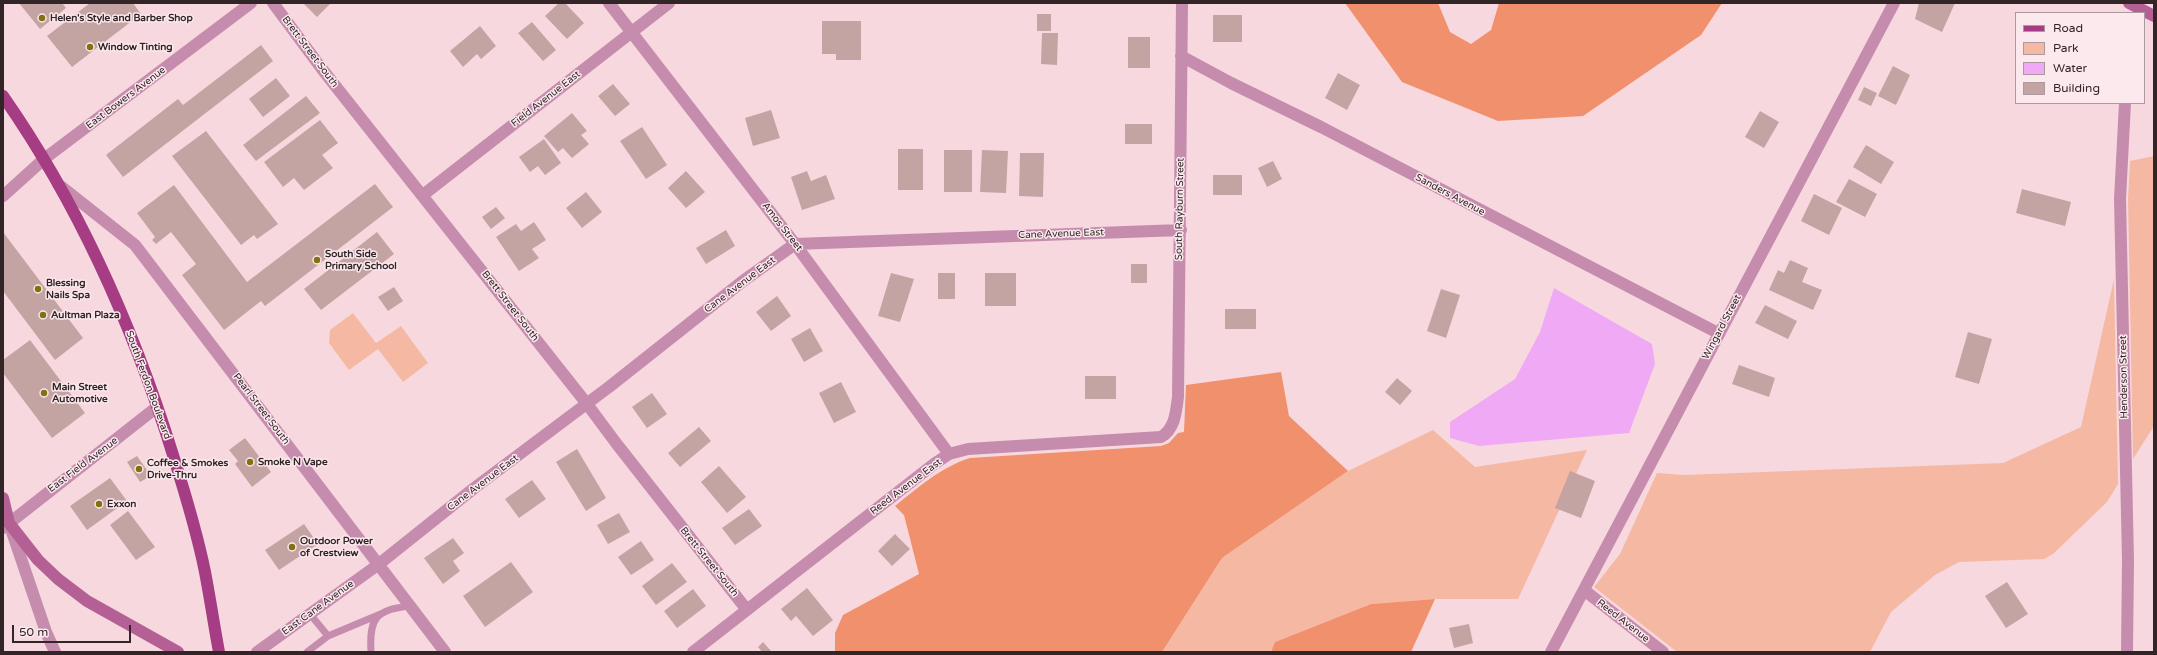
<!DOCTYPE html>
<html>
<head>
<meta charset="utf-8">
<style>
  body { margin:0 }
  #map { position:relative; width:2157px; height:655px; overflow:hidden; background:#f7d8df; font-family:"Varela Round",sans-serif }
  canvas { display:block }
  .frame { position:absolute; inset:0; border:4px solid #312528; pointer-events:none }
  .legend { position:absolute; left:2015px; top:12px; width:130px; height:92px; box-sizing:border-box; background:#fce9ed; border:1px solid #ab9b9e; margin:0; padding:5px 7px; list-style:none; font-size:12px; color:#312528 }
  .legend li { display:flex; align-items:center; gap:8px; height:20px }
  .legend b { width:20px; border:1px solid #ab9b9e }
  .scale { position:absolute; left:12px; top:625px; width:119px; height:18px; box-sizing:border-box; border:2px solid #312528; border-top:0; padding-left:5px; font-size:12px; line-height:14px; white-space:nowrap; color:#312528; -webkit-text-stroke:3px #fce9ed; paint-order:stroke }
</style>
</head>
<body>
<div id="map">
<canvas width="2157" height="655"></canvas>
<div class="frame"></div>
<ul class="legend">
<li><b style="height:5px;background:#a63c83"></b>Road</li>
<li><b style="height:11px;background:#f5b9a3"></b>Park</li>
<li><b style="height:11px;background:#efa9f5"></b>Water</li>
<li><b style="height:11px;background:#c3a4a2"></b>Building</li>
</ul>
<div class="scale">50 m</div>
</div>
<script>
const c = document.querySelector('canvas').getContext('2d');
c.lineJoin = 'round';
function fillPath(path, color) {
  c.fillStyle = color;
  c.fill(path, 'evenodd');
}
function stroke(path, color, width, dash) {
  c.strokeStyle = color;
  c.lineWidth = width;
  c.lineCap = dash ? 'butt' : 'round';
  c.setLineDash(dash || []);
  c.stroke(path);
}
function write(font, color, halo, rows, align = 'center') {
  c.font = font + ' "Varela Round",sans-serif';
  c.lineWidth = 3;
  c.setLineDash([]);
  c.textBaseline = 'middle';
  c.strokeStyle = halo;
  c.fillStyle = color;
  for (const [text, x, y, turn = 0] of rows) {
    c.save();
    c.translate(x, y);
    c.rotate((+turn || 0) * Math.PI / 180);
    c.textAlign = isNaN(turn) ? turn : align;
    if (halo) c.strokeText(text, 0, 0);
    c.fillText(text, 0, 0);
    c.restore();
  }
}
const green = new Path2D(`
  M 2154,156 L 2154,426 L 2133,459 L 2128,200 L 2130,161 Z
  M 2114,279 L 2118,484 L 2107,502 L 2053,554 L 2044,559 L 1959,562 L 1935,575 L 1891,612 L 1870,652 L 1677,652 L 1594,587 L 1620,554 L 1657,473 L 1684,475 L 2003,463 L 2081,427 Z
  M 353,313 L 376,343 L 401,326 L 428,363 L 403,382 L 378,349 L 349,370 L 329,343 L 330,330 Z
  M 1433,430 L 1475,467 L 1587,450 L 1518,599 L 1435,599 L 1371,604 L 1275,642 L 1271,652 L 1162,652 L 1222,558 L 1348,471 Z`);
const forest = new Path2D(`
  M 1345,3 L 1438,3 L 1450,32 L 1471,44 L 1491,30 L 1499,3 L 1722,3 L 1701,35 L 1583,116 L 1498,121 L 1402,82 Z
  M 1281,372 L 1289,416 L 1348,471 L 1222,558 L 1162,652 L 835,652 L 835,633 L 843,615 L 919,574 L 904,515 L 895,506 C 919,487 941,467 970,458 L 1161,446 L 1169,443 L 1178,433 L 1184,432 L 1186,385 Z
  M 1435,599 L 1411,652 L 1271,652 L 1275,642 L 1371,604 Z`);
const water = new Path2D(`
  M 1554,288 L 1652,344 L 1655,364 L 1629,433 L 1479,446 L 1450,438 L 1450,422 L 1515,379 L 1540,332 Z`);
const building = new Path2D(`
  M 19,3 L 62,3 L 66,8 L 40,29 Z
  M 90,3 L 133,3 L 141,14 L 72,67 L 47,36 Z
  M 303,3 L 331,3 L 317,17 Z
  M 559,3 L 565,3 L 584,23 L 567,39 L 545,16 Z
  M 1919,3 L 1955,3 L 1942,32 L 1915,19 Z
  M 1037,14 L 1051,14 L 1051,31 L 1037,31 Z
  M 1213,15 L 1242,15 L 1242,42 L 1213,42 Z
  M 822,21 L 861,21 L 861,60 L 836,60 L 836,54 L 822,54 Z
  M 532,22 L 556,50 L 543,61 L 518,33 Z
  M 480,26 L 496,46 L 481,59 L 477,54 L 463,67 L 450,51 Z
  M 1042,33 L 1058,33 L 1057,65 L 1041,64 Z
  M 1128,37 L 1150,37 L 1150,68 L 1128,68 Z
  M 261,45 L 273,61 L 123,177 L 106,155 L 178,99 L 183,105 Z
  M 1893,66 L 1910,75 L 1896,105 L 1878,96 Z
  M 1338,73 L 1360,85 L 1347,110 L 1325,98 Z
  M 276,78 L 290,96 L 263,117 L 249,99 Z
  M 613,84 L 630,104 L 615,116 L 598,96 Z
  M 1864,87 L 1877,93 L 1871,106 L 1858,100 Z
  M 306,96 L 320,113 L 256,161 L 243,145 Z
  M 771,110 L 780,138 L 753,146 L 745,118 Z
  M 1760,111 L 1779,122 L 1764,148 L 1745,137 Z
  M 572,113 L 587,131 L 581,135 L 589,144 L 572,158 L 563,148 L 558,152 L 544,136 Z
  M 320,120 L 338,143 L 322,155 L 333,168 L 304,190 L 294,178 L 283,187 L 264,162 Z
  M 1125,124 L 1152,124 L 1152,144 L 1125,144 Z
  M 642,127 L 667,165 L 646,179 L 620,141 Z
  M 206,131 L 278,224 L 257,239 L 254,235 L 241,245 L 172,156 Z
  M 544,139 L 561,163 L 545,175 L 538,166 L 530,172 L 519,157 Z
  M 1866,145 L 1894,162 L 1881,184 L 1853,167 Z
  M 898,149 L 923,149 L 923,190 L 898,190 Z
  M 944,150 L 972,150 L 972,192 L 944,192 Z
  M 982,150 L 1008,151 L 1006,193 L 980,192 Z
  M 1020,153 L 1044,153 L 1043,197 L 1019,196 Z
  M 1273,161 L 1282,179 L 1267,187 L 1258,168 Z
  M 686,171 L 705,192 L 686,208 L 668,188 Z
  M 807,171 L 811,181 L 826,175 L 835,199 L 802,210 L 791,177 Z
  M 1213,175 L 1242,175 L 1242,195 L 1213,195 Z
  M 1849,179 L 1877,194 L 1865,217 L 1836,202 Z
  M 375,184 L 393,207 L 265,306 L 261,301 L 224,330 L 182,275 L 196,264 L 171,232 L 156,244 L 152,240 L 155,237 L 137,213 L 174,185 L 247,282 Z
  M 2022,189 L 2071,202 L 2065,226 L 2016,213 Z
  M 586,192 L 602,212 L 582,228 L 566,208 Z
  M 1814,194 L 1842,208 L 1829,235 L 1801,221 Z
  M 496,207 L 505,218 L 491,229 L 482,217 Z
  M 534,222 L 546,240 L 532,249 L 539,258 L 519,271 L 496,237 L 516,224 L 521,231 Z
  M 726,230 L 735,246 L 706,264 L 696,248 Z
  M 3,232 L 83,338 L 55,360 L 3,291 Z
  M 377,232 L 394,254 L 321,310 L 304,289 Z
  M 1790,260 L 1808,268 L 1802,282 L 1822,290 L 1813,310 L 1769,290 L 1778,270 L 1784,273 Z
  M 1131,264 L 1147,264 L 1147,283 L 1131,283 Z
  M 891,273 L 914,279 L 900,322 L 878,316 Z
  M 938,273 L 955,273 L 955,299 L 938,299 Z
  M 985,273 L 1016,273 L 1016,306 L 985,306 Z
  M 394,287 L 403,301 L 388,311 L 378,297 Z
  M 1441,289 L 1460,295 L 1446,338 L 1427,331 Z
  M 777,296 L 791,316 L 771,331 L 756,312 Z
  M 1765,305 L 1797,321 L 1788,339 L 1755,323 Z
  M 1225,309 L 1256,309 L 1256,329 L 1225,329 Z
  M 810,328 L 823,351 L 804,362 L 791,339 Z
  M 1968,332 L 1992,339 L 1979,384 L 1955,377 Z
  M 30,340 L 85,413 L 52,438 L 3,373 L 3,360 Z
  M 1739,365 L 1775,378 L 1769,397 L 1732,384 Z
  M 1085,376 L 1116,376 L 1116,399 L 1085,399 Z
  M 1397,378 L 1412,391 L 1400,405 L 1385,392 Z
  M 841,382 L 856,412 L 834,423 L 819,393 Z
  M 652,393 L 667,414 L 647,428 L 632,407 Z
  M 699,427 L 711,441 L 680,467 L 668,453 Z
  M 245,438 L 271,472 L 252,487 L 235,464 L 238,461 L 229,450 Z
  M 577,449 L 606,498 L 586,511 L 556,462 Z
  M 137,456 L 151,476 L 140,482 L 127,462 Z
  M 719,466 L 746,497 L 727,513 L 701,482 Z
  M 1570,471 L 1595,481 L 1581,518 L 1555,508 Z
  M 110,478 L 127,501 L 87,530 L 70,506 Z
  M 532,480 L 546,499 L 519,518 L 505,499 Z
  M 749,509 L 762,526 L 735,545 L 722,528 Z
  M 128,511 L 155,547 L 136,560 L 110,525 Z
  M 619,513 L 630,532 L 608,544 L 597,525 Z
  M 304,524 L 318,544 L 279,570 L 265,550 Z
  M 895,534 L 910,549 L 892,566 L 878,551 Z
  M 453,538 L 464,553 L 453,561 L 460,571 L 443,584 L 424,558 Z
  M 641,541 L 654,560 L 631,575 L 618,557 Z
  M 511,562 L 533,592 L 485,627 L 463,596 Z
  M 672,563 L 687,582 L 656,605 L 642,586 Z
  M 2007,582 L 2028,614 L 2006,628 L 1985,596 Z
  M 807,588 L 833,620 L 813,636 L 796,616 L 791,621 L 781,609 Z
  M 693,589 L 706,606 L 677,628 L 664,611 Z
  M 1469,624 L 1473,643 L 1454,648 L 1449,628 Z
  M 763,642 L 772,652 L 762,652 L 758,647 Z`);
const lane = new Path2D(`
  M 310,614 L 328,636
  M 307,652 L 328,636 L 383,613
  M 371,652 C 369,618 376,609 411,606`);
const street = new Path2D(`
  M 273,3 L 322,69 L 587,404 L 616,443 L 747,610
  M 609,3 L 795,244 L 949,454
  M 1181,56 L 1231,83 L 1321,127 L 1718,333
  M 2125,103 L 2120,199 L 2128,560 L 2127,652
  M 58,184 L 135,245 L 445,652
  M 423,195 L 669,3
  M 3,196 L 44,159 L 251,3
  M 10,526 L 46,632 L 55,652
  M 3,528 L 157,407
  M 1584,590 L 1663,652
  M 257,652 L 379,564 L 473,489 L 609,387 L 743,281 L 795,244 L 1181,230
  M 693,652 L 934,464 L 949,454 L 968,449 L 1161,437 C 1175,429 1176,412 1178,397 L 1182,3
  M 1551,652 L 1894,3`);
const secondary = new Path2D(`
  M 2129,3 L 2154,16
  M 3,498 L 9,523 L 38,560 L 58,579 L 87,601 L 178,652`);
const primary = new Path2D(`
  M 3,96 C 79,205 134,329 173,455 C 185,493 197,532 205,572 C 210,598 214,625 219,652`);
const markers = [
  [42,18,4,"#827111"],
  [90,47,4,"#827111"],
  [317,260,4,"#827111"],
  [38,289,4,"#827111"],
  [43,315,4,"#827111"],
  [44,393,4,"#827111"],
  [250,462,4,"#827111"],
  [139,469,4,"#827111"],
  [99,504,4,"#827111"],
  [292,547,4,"#827111"]
];
const poiNames = [
  ["Helen's Style and Barber Shop",50,18],
  ["Window Tinting",98,47],
  ["South Side",325,254],
  ["Primary School",325,266],
  ["Blessing",46,283],
  ["Nails Spa",46,295],
  ["Aultman Plaza",51,315],
  ["Main Street",52,387],
  ["Automotive",52,399],
  ["Smoke N Vape",258,462],
  ["Coffee & Smokes",147,463],
  ["Drive-Thru",147,475],
  ["Exxon",107,504],
  ["Outdoor Power",300,541],
  ["of Crestview",300,553]
];
const streetNames = [
  ["Brett Street South",310,52,53],
  ["East Bowers Avenue",126,98,-37],
  ["Field Avenue East",546,99,-38],
  ["Sanders Avenue",1450,195,28],
  ["South Rayburn Street",1180,209,-89],
  ["Amos Street",782,227,52],
  ["Cane Avenue East",1061,234,-2],
  ["Cane Avenue East",740,285,-37],
  ["Brett Street South",510,306,52],
  ["Wingard Street",1722,327,-62],
  ["Henderson Street",2124,377,-91],
  ["South Ferdon Boulevard",148,385,70],
  ["Pearl Street South",261,409,53],
  ["East Field Avenue",83,465,-37],
  ["Cane Avenue East",483,483,-37],
  ["Reed Avenue East",906,487,-37],
  ["Brett Street South",709,562,51],
  ["East Cane Avenue",318,608,-36],
  ["Reed Avenue",1623,621,38]
];
fillPath(green, '#f5b9a3');
fillPath(forest, '#f1906d');
fillPath(water, '#efa9f5');
fillPath(building, '#c3a4a2');
stroke(lane, '#c68cae', 7);
stroke(street, '#c68cae', 12);
stroke(secondary, '#b46095', 12);
stroke(primary, '#a63c83', 12);
for (const [x, y, r, color] of markers) {
  const dot = new Path2D();
  dot.arc(x, y, r, 0, 2 * Math.PI);
  c.fillStyle = color;
  c.fill(dot);
  stroke(dot, '#fce9ed', 1.5);
}
write('bold 10px', '#312528', '#fce9ed', poiNames, 'left');
write('10px', '#312528', '#fce9ed', streetNames);
</script>
</body>
</html>
